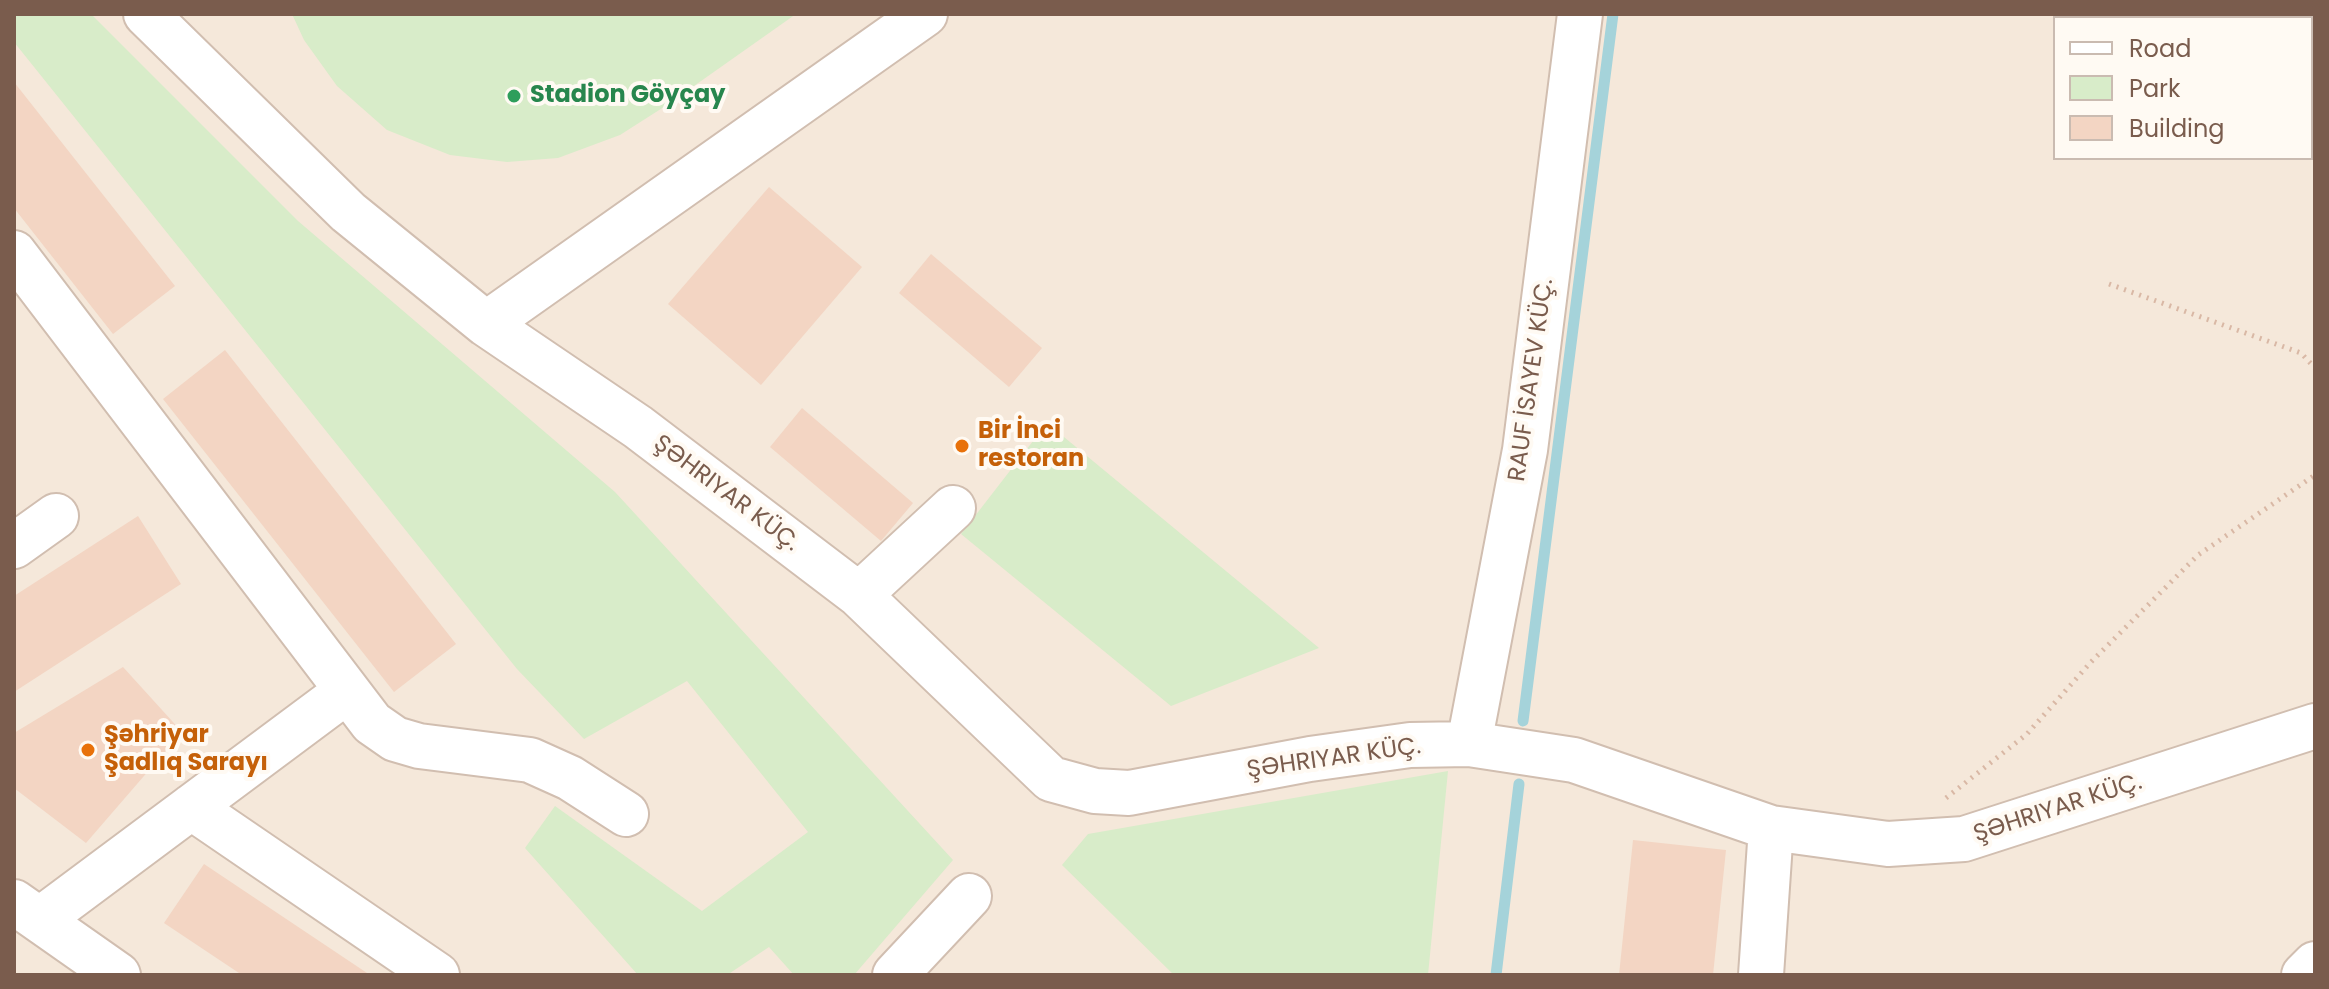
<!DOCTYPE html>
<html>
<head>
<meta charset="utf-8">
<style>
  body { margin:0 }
  #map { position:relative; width:2329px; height:989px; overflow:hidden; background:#fdf6ec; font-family:Poppins,sans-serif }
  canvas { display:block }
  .frame { position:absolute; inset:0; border:16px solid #7a5c4d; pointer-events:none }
  .legend { position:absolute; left:2053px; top:16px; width:260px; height:144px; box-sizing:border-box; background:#fffaf3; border:2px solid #cabbb1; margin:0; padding:10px 14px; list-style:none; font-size:24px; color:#7a5c4d }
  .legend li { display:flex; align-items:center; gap:16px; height:40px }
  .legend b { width:40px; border:2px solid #cabbb1 }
</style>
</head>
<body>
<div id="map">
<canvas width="2329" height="989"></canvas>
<div class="frame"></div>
<ul class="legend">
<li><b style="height:10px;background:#fff"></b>Road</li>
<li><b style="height:22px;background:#d8ecc9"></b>Park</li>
<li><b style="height:22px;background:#f3d5c3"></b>Building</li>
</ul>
</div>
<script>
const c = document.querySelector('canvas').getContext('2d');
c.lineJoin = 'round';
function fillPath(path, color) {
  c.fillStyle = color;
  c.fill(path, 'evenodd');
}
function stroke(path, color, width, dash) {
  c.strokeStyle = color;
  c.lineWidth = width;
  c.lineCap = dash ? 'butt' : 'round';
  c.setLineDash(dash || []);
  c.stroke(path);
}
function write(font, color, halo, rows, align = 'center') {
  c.font = font + ' Poppins,sans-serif';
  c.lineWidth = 8;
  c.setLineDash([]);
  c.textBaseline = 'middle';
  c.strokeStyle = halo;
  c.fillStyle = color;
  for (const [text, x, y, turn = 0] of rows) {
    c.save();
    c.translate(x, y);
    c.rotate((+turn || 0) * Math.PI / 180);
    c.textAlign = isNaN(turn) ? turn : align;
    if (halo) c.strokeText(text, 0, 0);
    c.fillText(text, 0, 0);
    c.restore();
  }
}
const residential = new Path2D(`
  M 14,14 L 2315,14 L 2315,975 L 14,975 ZM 2055,18 L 2311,18 L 2311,158 L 2055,158 Z`);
const green = new Path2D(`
  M 14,14 L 91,14 L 298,221 L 615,492 L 953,860 L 854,975 L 794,975 L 769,947 L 727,975 L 638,975 L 525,848 L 555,806 L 702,911 L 808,832 L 687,681 L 584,739 L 517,669 L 14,42 Z
  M 292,14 L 796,14 L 667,105 L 620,135 L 558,158 L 507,162 L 450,155 L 387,130 L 337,86 L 304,40 Z
  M 1047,423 L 1319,648 L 1171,706 L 961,534 Z
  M 1448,771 L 1428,975 L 1174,975 L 1062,865 L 1088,834 Z`);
const stream = new Path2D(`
  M 1523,721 L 1613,14
  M 1496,975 L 1519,784`);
const building = new Path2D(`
  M 14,82 L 175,286 L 113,334 L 14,208 Z
  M 769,187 L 862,267 L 761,385 L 668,304 Z
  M 931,254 L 1042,348 L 1009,387 L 899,293 Z
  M 225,350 L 456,644 L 394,692 L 163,399 Z
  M 802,408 L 913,503 L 881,541 L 770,447 Z
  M 138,516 L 181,584 L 14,692 L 14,596 Z
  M 123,667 L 182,732 L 86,843 L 14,788 L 14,733 Z
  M 1633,840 L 1726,850 L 1713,975 L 1619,975 Z
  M 204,864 L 370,975 L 242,975 L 164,923 Z`);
const path = new Path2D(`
  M 2109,284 L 2301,353 L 2315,368
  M 1946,798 L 2027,734 L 2091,662 L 2198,555 L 2315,475`);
const minor = new Path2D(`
  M 146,14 L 348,212 L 486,324 L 638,427 L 859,595 L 1051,779 L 1095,791 L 1129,793 L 1310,759 L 1410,745 L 1469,744 L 1574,760 L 1771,828 L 1888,844 L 1964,839 L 2315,726
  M 14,253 L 372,723 L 395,739 L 419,746 L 530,760 L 570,778 L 626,814
  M 486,324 L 925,14
  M 14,546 L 56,516
  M 859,595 L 953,508
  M 1469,744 L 1525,450 L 1580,14
  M 191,807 L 437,975
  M 14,902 L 118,975
  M 41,919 L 347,691
  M 895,975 L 969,896
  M 1761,975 L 1771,828
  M 2304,975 L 2315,964`);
const markers = [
  [514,96,8,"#2e9e5b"],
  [962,446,8,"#e8710a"],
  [88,750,8,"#e8710a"]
];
const leisureNames = [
  ["Stadion Göyçay",530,96]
];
const streetNames = [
  ["RAUF İSAYEV KÜÇ.",1532,380,-82],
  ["ŞƏHRIYAR KÜÇ.",726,494,37],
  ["ŞƏHRIYAR KÜÇ.",1334,759,-8],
  ["ŞƏHRIYAR KÜÇ.",2058,809,-18]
];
const foodNames = [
  ["Bir İnci",978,432],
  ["restoran",978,460],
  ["Şəhriyar",104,736],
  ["Şadlıq Sarayı",104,764]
];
fillPath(residential, '#f5e8da');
fillPath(green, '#d8ecc9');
stroke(stream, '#a5d3da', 11);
fillPath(building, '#f3d5c3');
stroke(minor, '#d1beb0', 48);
stroke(path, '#d9b8a5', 5, [2, 6]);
stroke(minor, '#fff', 44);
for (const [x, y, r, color] of markers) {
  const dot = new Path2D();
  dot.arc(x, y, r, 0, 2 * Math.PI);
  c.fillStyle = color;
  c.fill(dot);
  stroke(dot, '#fffaf3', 3);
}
write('bold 24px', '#27864d', '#fffaf3', leisureNames, 'left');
write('24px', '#7a5c4d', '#fffaf3', streetNames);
write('bold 24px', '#c56008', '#fffaf3', foodNames, 'left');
</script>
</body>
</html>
